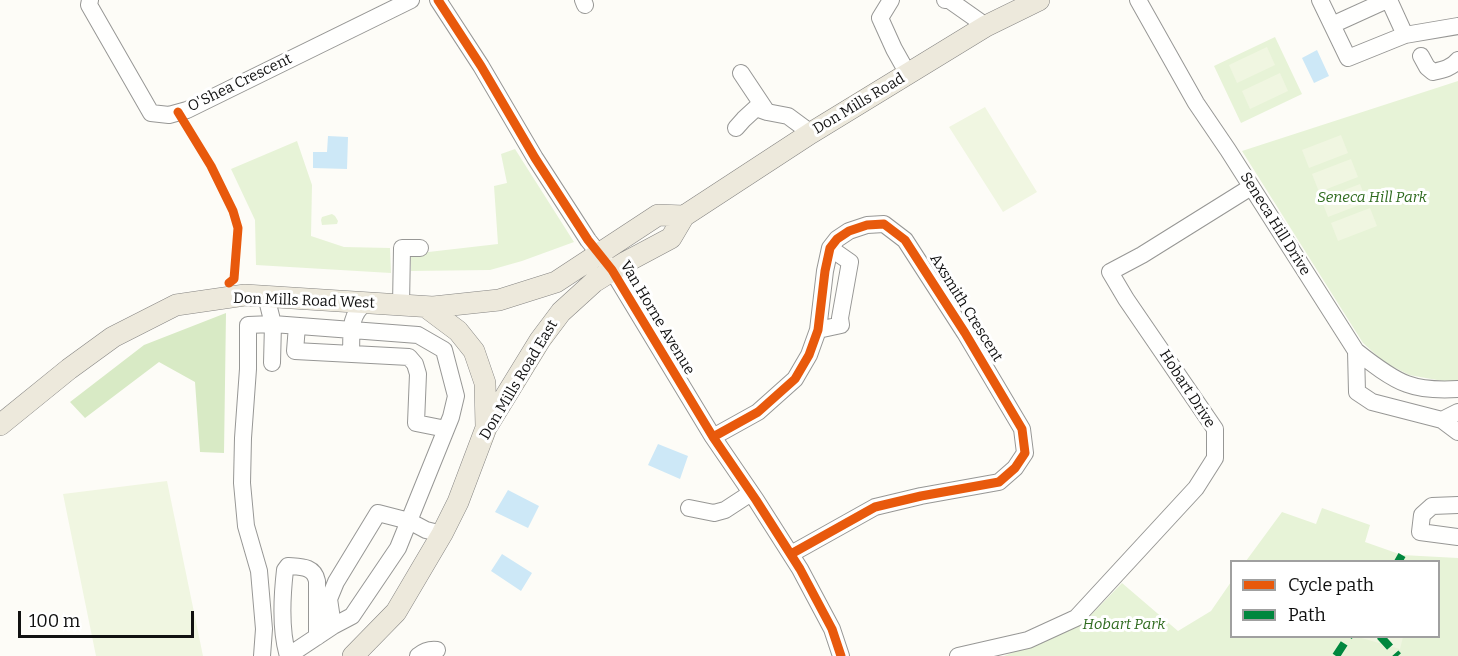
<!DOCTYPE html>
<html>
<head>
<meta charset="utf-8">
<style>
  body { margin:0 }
  #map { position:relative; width:1458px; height:656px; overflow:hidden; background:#fdfcf7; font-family:Bitter,serif }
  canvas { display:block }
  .legend { position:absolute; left:1230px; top:560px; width:210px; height:78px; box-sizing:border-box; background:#fff; border:2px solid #a0a0a0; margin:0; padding:8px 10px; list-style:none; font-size:18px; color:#111 }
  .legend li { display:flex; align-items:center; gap:12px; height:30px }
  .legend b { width:30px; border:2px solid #a0a0a0 }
  .scale { position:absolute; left:18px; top:611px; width:176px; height:27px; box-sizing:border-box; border:3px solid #111; border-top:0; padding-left:8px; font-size:18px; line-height:21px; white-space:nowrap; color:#111; -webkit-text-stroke:4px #fff; paint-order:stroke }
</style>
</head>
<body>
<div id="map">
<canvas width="1458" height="656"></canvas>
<ul class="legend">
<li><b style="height:8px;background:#e8590c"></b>Cycle path</li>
<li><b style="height:8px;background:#00873e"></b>Path</li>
</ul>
<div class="scale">100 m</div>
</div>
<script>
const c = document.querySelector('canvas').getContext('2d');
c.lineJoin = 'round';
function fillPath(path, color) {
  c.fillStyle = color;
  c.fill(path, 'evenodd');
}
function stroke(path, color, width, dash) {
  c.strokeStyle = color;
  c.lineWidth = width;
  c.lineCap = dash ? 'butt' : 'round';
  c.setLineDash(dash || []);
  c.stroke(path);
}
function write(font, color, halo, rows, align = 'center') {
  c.font = font + ' Bitter,serif';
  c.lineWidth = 6;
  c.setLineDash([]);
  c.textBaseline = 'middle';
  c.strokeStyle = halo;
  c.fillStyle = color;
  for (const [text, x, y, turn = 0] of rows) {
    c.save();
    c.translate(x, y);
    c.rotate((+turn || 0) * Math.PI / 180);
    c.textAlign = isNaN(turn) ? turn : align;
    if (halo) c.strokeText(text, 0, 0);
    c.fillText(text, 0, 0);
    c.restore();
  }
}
const green = new Path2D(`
  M 1275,37 L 1302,94 L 1241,123 L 1214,66 Z
  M 1458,81 L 1458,382 L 1454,383 L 1409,375 L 1384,362 L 1363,343 L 1242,151 Z
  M 297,141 L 312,185 L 311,236 L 344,247 L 390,248 L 391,273 L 256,265 L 255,220 L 231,169 Z
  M 515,149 L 574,242 L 522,261 L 490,270 L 411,271 L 411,254 L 498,244 L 494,186 L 507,183 L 501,154 Z
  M 332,214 L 335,216 L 338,221 L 337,224 L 322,225 L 321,220 L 322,217 Z
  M 1322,508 L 1370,525 L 1365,542 L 1402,555 L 1458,558 L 1458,656 L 1004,656 L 1053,636 L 1089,617 L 1122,583 L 1178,631 L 1211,611 L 1231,582 L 1232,636 L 1438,636 L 1438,562 L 1246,561 L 1282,512 L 1316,524 Z`);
const forest = new Path2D(`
  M 226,313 L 224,453 L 200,452 L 195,382 L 159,362 L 85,418 L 70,402 L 144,345 Z`);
const pitch = new Path2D(`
  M 1267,47 L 1275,65 L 1237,83 L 1229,65 Z
  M 1280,73 L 1288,91 L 1250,109 L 1242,91 Z
  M 985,107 L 1037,192 L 1003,212 L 949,127 Z
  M 1341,135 L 1348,153 L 1309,168 L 1302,150 Z
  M 1351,159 L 1358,177 L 1319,192 L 1312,174 Z
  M 1360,184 L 1367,202 L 1328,217 L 1321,199 Z
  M 1370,208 L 1377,226 L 1338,241 L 1331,223 Z
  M 167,481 L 203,656 L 96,656 L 63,494 Z
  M 1358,637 L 1403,636 L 1403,637 L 1400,649 Z`);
const water = new Path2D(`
  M 1317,50 L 1329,76 L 1314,83 L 1302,58 Z
  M 328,136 L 348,137 L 347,169 L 313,168 L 313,152 L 327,152 Z
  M 658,444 L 688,456 L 680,479 L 648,465 Z
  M 508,490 L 539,506 L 528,528 L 495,512 Z
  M 502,554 L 532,573 L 521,591 L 491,571 Z`);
const minor = new Path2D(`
  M 90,0 L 89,5 L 151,113 L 169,115 L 187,110 L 411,0
  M 438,0 L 481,66 L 535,158 L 588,240 L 612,270 L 713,437 L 756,500 L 800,569 L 832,629 L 841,656
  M 583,0 L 585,5
  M 891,0 L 880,18 L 894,49 L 908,74
  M 945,0 L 949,0 L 986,26
  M 1138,0 L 1196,103 L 1228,150 L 1356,351 C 1370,362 1390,378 1407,384 C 1423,390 1441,390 1458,389
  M 1320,0 L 1348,58 L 1405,35 L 1458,26
  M 1389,0 L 1405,35
  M 1332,25 L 1387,0
  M 1421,56 L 1427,67 L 1433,72 C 1442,70 1452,68 1458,60
  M 741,73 L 767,112
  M 736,128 L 744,119 L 756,108 L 767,112 L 788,116 L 811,133
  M 266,296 L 273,324 L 272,363
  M 401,305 L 402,248 L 420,248
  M 297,326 L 295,351 L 409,357 L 415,364 L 418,374 L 416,423 L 446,429
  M 818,330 L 841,325 L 840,318 L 850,262 L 830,248
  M 1356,351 L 1357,392 L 1372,402 L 1442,420 L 1458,412
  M 351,354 C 352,333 348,317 365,303
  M 1442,420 L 1458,432
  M 713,437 L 758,412 L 795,379 L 809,355 L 818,330 L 825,271 L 830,248 L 837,239 L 849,231 L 867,225 L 884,224 L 905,240 L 965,333 L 1022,429 L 1025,453 L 1015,468 L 999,482 L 921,496 L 875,507 L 791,554
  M 1458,505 L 1432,506 L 1422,515 L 1420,532 L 1458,537
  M 689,508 L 714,513 L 725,510 L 751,493
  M 333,626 L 329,599 L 336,582 L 378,513 L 409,521 L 426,530 L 442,534
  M 262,656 L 264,629 L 259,571 L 246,526 L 242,483 L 243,438 L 248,369 L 248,325 L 273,324 L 418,335 L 444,350 L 456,396 L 451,417 L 398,548 L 352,616 L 333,626 L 288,656
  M 288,656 C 280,630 282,596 285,570 L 288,566 C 301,567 314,566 317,581 L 317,637
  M 418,656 C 424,651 429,649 437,650
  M 958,656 L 1028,640 L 1076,618 L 1196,488 L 1215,458 L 1215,429 L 1126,299 L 1110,272 L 1142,255 L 1251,187`);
const major = new Path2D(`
  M 426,307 L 458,331 L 474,351 L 485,383 L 486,427
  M 0,425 L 69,369 L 113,337 L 176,305 L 245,295 L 433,307 L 499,300 L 556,282 L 658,215 L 684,216
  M 353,656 L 396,612 L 442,534 L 458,502 L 486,428 L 540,340 L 561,312 L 594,282 L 626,262 L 671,238 L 684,216 L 811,133 L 986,26 L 1039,0`);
const quiet = new Path2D(`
  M 1398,562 L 1402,555
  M 1380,636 L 1398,656
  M 1336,656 L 1349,636`);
const cycleway = new Path2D(`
  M 438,0 L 481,66 L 535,158 L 588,240 L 612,270 L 713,437 L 756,500 L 800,569 L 832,629 L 841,656
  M 178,112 L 211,166 L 233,211 L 238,228 L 234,279 L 229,283
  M 713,437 L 758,412 L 795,379 L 809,355 L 818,330 L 825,271 L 830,248 L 837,239 L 849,231 L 867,225 L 884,224 L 905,240 L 965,333 L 1022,429 L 1025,453 L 1015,468 L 999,482 L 921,496 L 875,507 L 791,554`);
const streetNames = [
  ["O'Shea Crescent",240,83,-26],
  ["Don Mills Road",859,104,-31],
  ["Seneca Hill Drive",1275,224,58],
  ["Don Mills Road West",304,301,2],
  ["Axsmith Crescent",966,308,58],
  ["Van Horne Avenue",657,318,59],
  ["Don Mills Road East",519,380,-59],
  ["Hobart Drive",1187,389,57]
];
const parkNames = [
  ["Seneca Hill Park",1372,198],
  ["Hobart Park",1124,625]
];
fillPath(green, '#e7f3d7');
fillPath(forest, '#d8eac5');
fillPath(pitch, '#f0f6e1');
fillPath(water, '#cde8f7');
stroke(minor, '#979795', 18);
stroke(major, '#858482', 22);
stroke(minor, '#fffffe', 16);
stroke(major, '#ede9dc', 21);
stroke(quiet, '#00873e', 8, [15, 8]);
stroke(cycleway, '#e8590c', 9);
write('15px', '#111', '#fff', streetNames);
write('italic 15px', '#2f6b1f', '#fff', parkNames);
</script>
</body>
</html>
